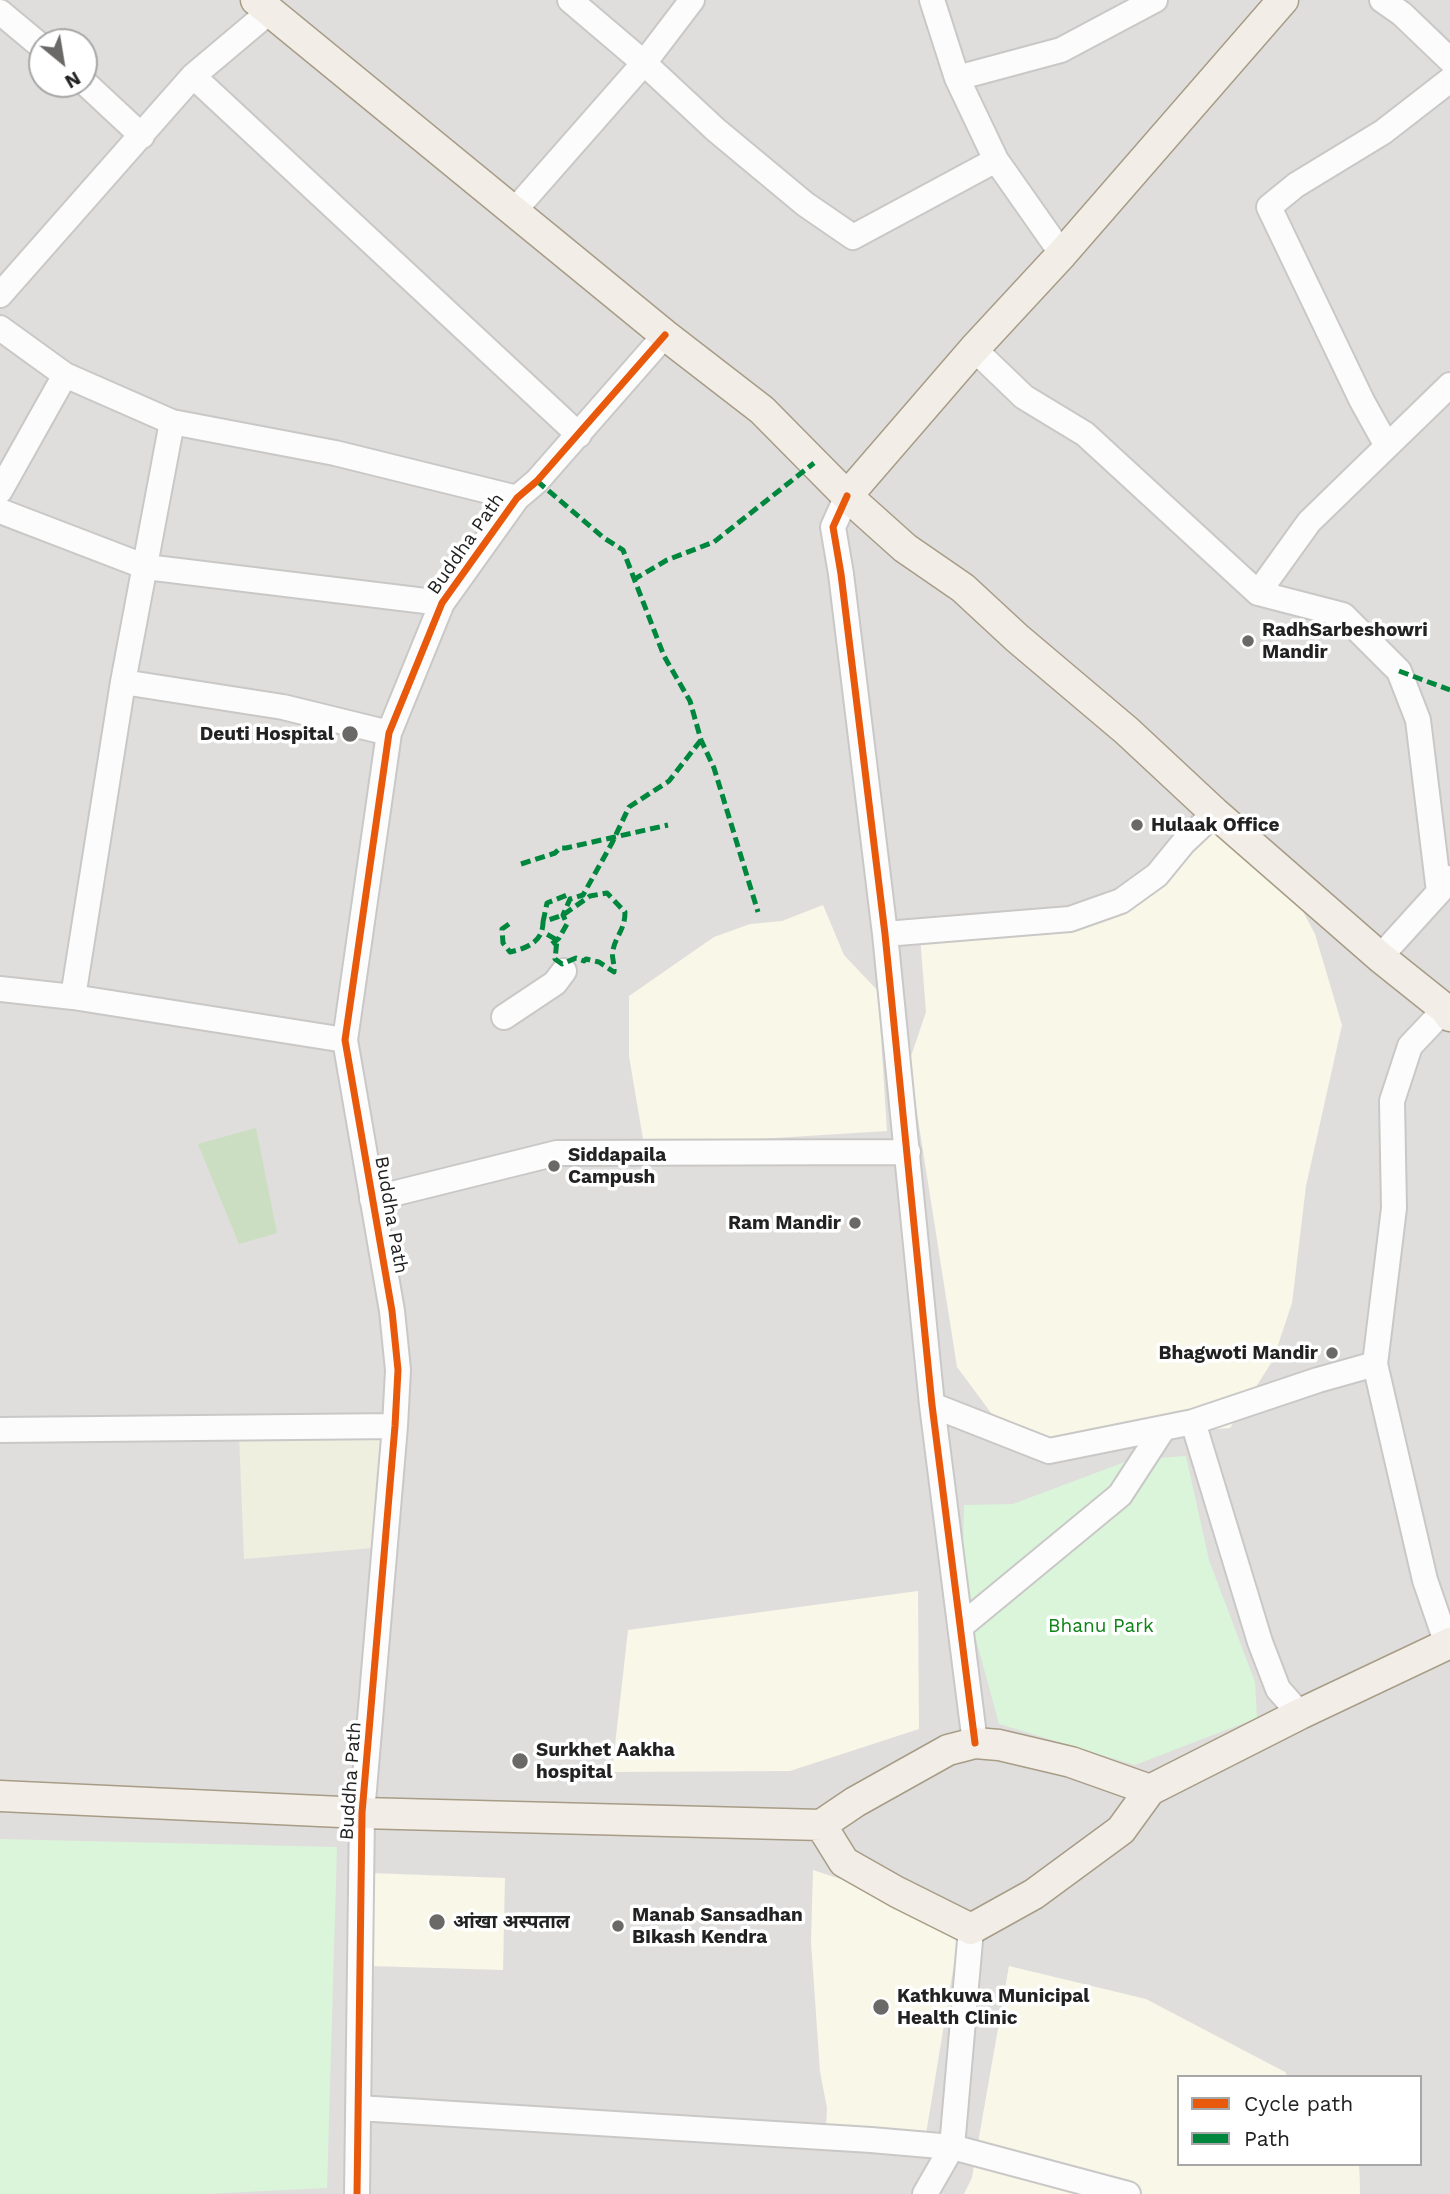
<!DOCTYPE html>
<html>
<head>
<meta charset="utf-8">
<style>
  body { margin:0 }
  #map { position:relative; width:1450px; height:2194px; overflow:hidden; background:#f0eeeb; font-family:"Work Sans",sans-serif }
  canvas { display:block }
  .legend { position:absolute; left:1177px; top:2075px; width:245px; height:91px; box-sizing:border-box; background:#fff; border:2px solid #a7a7a7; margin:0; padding:9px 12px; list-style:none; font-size:21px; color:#222 }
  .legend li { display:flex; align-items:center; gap:14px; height:35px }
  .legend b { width:35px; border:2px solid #a7a7a7 }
  .north { position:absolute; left:28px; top:28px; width:70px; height:70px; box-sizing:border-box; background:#fff; border:2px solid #a7a7a7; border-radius:50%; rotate:150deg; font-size:19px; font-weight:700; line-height:28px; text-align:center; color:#222 }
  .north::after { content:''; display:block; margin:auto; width:24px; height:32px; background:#6a6968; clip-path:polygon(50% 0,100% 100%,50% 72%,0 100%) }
</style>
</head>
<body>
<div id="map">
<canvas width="1450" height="2194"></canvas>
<ul class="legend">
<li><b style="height:9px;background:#e8590c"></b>Cycle path</li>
<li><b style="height:9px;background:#00873e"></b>Path</li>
</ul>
<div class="north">N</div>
</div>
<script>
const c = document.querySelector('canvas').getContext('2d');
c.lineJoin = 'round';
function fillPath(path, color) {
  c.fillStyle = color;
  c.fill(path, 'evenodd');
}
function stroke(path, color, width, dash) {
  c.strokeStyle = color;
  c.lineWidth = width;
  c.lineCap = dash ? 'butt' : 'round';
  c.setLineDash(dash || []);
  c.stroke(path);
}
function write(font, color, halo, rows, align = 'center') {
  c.font = font + ' "Work Sans","Noto Sans Devanagari",sans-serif';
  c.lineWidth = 7;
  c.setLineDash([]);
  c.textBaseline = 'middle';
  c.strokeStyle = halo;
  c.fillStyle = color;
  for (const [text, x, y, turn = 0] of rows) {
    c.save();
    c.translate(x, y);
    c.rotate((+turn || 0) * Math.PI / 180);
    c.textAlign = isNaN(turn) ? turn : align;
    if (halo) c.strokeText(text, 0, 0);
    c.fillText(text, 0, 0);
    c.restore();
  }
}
const residential = new Path2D(`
  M 0,0 L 1450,0 L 1450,2194 L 1360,2194 L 1359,2164 L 1420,2164 L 1420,2077 L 1288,2077 L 1285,2072 L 1009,1967 L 972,2178 L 964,2194 L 0,2194 ZM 42,42 L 84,42 L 84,84 L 42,84 Z`);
const education = new Path2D(`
  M 1215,824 L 1290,887 L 1315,934 L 1342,1025 L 1306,1186 L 1292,1303 L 1273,1360 L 1230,1428 L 1053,1440 L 1000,1425 L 957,1367 L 909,1062 L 926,1012 L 920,936 L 1120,916 Z
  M 823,905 L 844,955 L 878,991 L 887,1131 L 663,1145 L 643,1139 L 629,1056 L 629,996 L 714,937 L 750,924 L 782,921 Z
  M 918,1591 L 919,1729 L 790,1771 L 612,1772 L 628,1630 Z
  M 813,1870 L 895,1897 L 935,1922 L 958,1940 L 926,2134 L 826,2130 L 827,2108 L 820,2072 L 811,1942 Z
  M 370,1873 L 505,1878 L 503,1970 L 370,1966 Z
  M 1009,1966 L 1146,1999 L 1285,2072 L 1288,2077 L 1179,2077 L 1179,2164 L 1359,2164 L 1360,2194 L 964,2194 L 972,2178 Z`);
const farmland = new Path2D(`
  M 384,1432 L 373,1548 L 244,1559 L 239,1434 Z`);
const forest = new Path2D(`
  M 256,1128 L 277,1233 L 239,1244 L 198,1144 Z`);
const park = new Path2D(`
  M 1186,1456 L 1209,1560 L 1255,1682 L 1257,1718 L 1135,1765 L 999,1724 L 962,1588 L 964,1505 L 1013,1504 L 1130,1460 Z
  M 0,1839 L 337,1847 L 327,2188 L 203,2194 L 0,2194 Z`);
const minor = new Path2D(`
  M 570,0 L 644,63 L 716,130 L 805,204 L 853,237 L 996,160 L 1062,254
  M 932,0 L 957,78 L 996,160
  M 1382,0 L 1402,14 L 1450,60
  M 0,12 L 42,47
  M 193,76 L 579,435
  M 957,78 L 1061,50 L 1155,0
  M 84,82 L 142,136
  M 514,211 L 644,63 L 692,0
  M 0,295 L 193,76 L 269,12
  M 0,328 L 65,375 L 172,422 L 335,453 L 517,498
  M 974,349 L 1024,397 L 1085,434 L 1258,593 L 1343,615 L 1399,671 L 1418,720 L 1439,892
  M 1387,446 L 1362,401 L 1269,207 L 1296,185 L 1383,132 L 1450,80
  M 0,491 L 65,375
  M 847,496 L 833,527 L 841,574 L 885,934 L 932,1405 L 975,1743
  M 0,511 L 146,567 L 442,603
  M 1258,593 L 1309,522 L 1450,385
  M 123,682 L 283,707 L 389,733
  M 885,934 L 1070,919 L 1121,901 L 1157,875 L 1184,842 L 1215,813
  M 1380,957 L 1439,892 L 1448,878
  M 0,989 L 73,997 L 345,1040
  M 73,997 L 123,682 L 172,422
  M 1445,1009 L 1410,1046 L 1392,1101 L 1394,1208 L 1375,1364 L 1425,1580 L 1447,1644
  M 504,1017 L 555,983 L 564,971
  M 372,1199 L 557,1153 L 908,1152
  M 932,1405 L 1049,1451 L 1193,1422 L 1318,1380 L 1375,1364
  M 1193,1422 L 1260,1642 L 1278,1689 L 1300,1714
  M 0,1430 L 395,1426
  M 960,1627 L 1120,1495 L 1163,1429
  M 358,2108 L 871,2140 L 952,2147 L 1128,2194
  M 357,2194 L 362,1813 L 395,1426 L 398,1370 L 392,1311 L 345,1040 L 389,733 L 442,603 L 517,498 L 537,481 L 665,335
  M 925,2194 L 952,2147 L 971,1929`);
const major = new Path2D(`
  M 256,0 L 665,335 L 762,410 L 847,496 L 905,548 L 963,588 L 1017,638 L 1127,731 L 1215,813 L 1380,957 L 1445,1009 L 1450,1016
  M 847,496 L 974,349 L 1062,254 L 1283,0
  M 0,1796 L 362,1813 L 821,1825 L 855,1802 L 948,1750 L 975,1743 L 999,1745 L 1071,1762 L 1150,1790
  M 821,1825 L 844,1862 L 897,1892 L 971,1929 L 1034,1894 L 1121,1830 L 1150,1790 L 1300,1714 L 1450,1643`);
const quiet = new Path2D(`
  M 537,481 L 604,538 L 623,550 L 664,656 L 690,701 L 701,740 L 714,768 L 758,912
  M 633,580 L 667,560 L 714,542 L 814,463
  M 1399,671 L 1450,690
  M 521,864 L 555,853 L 560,848 L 566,848 L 668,825
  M 543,922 L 547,903 L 567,895 L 570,899
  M 509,924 L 502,929 L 503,943 L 510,952 C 527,948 543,942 543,922 L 563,915 L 590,896 L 607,893 L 625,912 C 625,930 616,935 613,950 C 611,957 615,964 614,972 L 599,962 L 586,959 L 584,961 L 576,958 L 562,964 L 555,959 L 557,940 L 543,932
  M 552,944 L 559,938 L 567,924 L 563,915 L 570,899 L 583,895 L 612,843 L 629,807 L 669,781 L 701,740`);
const cycleway = new Path2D(`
  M 847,496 L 833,527 L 841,574 L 885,934 L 932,1405 L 975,1743
  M 357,2194 L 362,1813 L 395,1426 L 398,1370 L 392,1311 L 345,1040 L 389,733 L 442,603 L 517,498 L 537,481 L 665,335`);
const markers = [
  [1248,641,7,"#6a6968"],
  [350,734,9,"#6a6968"],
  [1137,825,7,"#6a6968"],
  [554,1166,7,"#6a6968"],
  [855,1223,7,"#6a6968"],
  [1332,1353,7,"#6a6968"],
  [520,1761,9,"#6a6968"],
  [437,1922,9,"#6a6968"],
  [618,1926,7,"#6a6968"],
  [881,2007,9,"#6a6968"]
];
const streetNames = [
  ["Buddha Path",466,544,-55],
  ["Buddha Path",391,1215,80],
  ["Buddha Path",351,1781,-86]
];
const poiNames = [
  ["RadhSarbeshowri",1262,630],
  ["Mandir",1262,652],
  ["Deuti Hospital",334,734,"right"],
  ["Hulaak Office",1151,825],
  ["Siddapaila",568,1155],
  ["Campush",568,1177],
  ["Ram Mandir",841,1223,"right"],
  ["Bhagwoti Mandir",1318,1353,"right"],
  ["Surkhet Aakha",536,1750],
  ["hospital",536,1772],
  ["Manab Sansadhan",632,1915],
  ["BIkash Kendra",632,1937],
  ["आंखा अस्पताल",453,1922],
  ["Kathkuwa Municipal",897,1996],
  ["Health Clinic",897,2018]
];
const parkNames = [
  ["Bhanu Park",1101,1626]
];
fillPath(residential, '#dfdedc');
fillPath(education, '#f8f7e8');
fillPath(farmland, '#efefdf');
fillPath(forest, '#cbdec1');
fillPath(park, '#daf5da');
stroke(minor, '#c9c8c7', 28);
stroke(major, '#a79c86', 33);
stroke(minor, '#fdfcfc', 24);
stroke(major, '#f3ede7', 30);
stroke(quiet, '#00873e', 5, [10, 5]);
stroke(cycleway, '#e8590c', 7);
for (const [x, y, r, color] of markers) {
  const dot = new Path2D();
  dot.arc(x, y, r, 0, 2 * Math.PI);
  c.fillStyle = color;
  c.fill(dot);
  stroke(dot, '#fff', 2.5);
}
write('19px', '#222', '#fff', streetNames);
write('bold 19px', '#222', '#fff', poiNames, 'left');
write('19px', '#0c8416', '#fff', parkNames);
</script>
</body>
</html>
